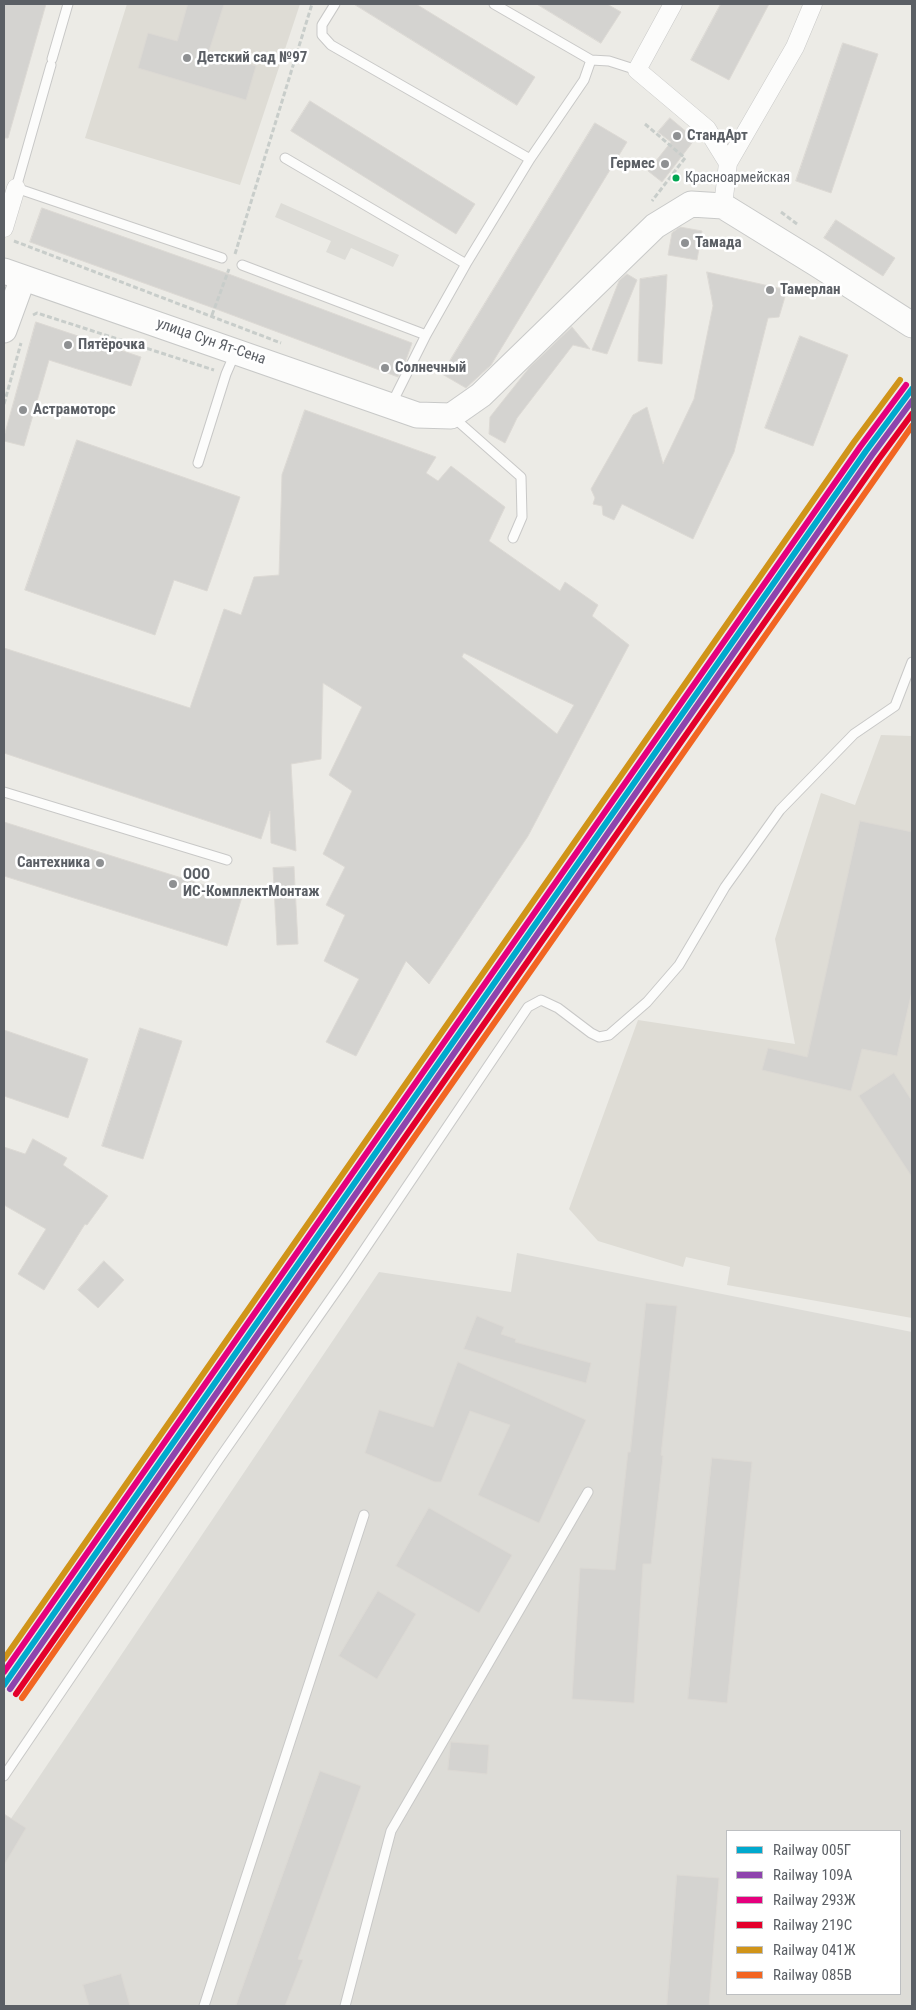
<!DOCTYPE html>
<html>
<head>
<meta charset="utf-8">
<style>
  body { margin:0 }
  #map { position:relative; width:916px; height:2010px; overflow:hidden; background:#ecebe6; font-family:"Roboto Condensed",sans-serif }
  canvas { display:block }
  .frame { position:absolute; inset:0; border:5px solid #5b5f65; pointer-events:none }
  .legend { position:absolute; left:726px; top:1830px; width:175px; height:165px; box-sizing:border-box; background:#fff; border:1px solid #bdbfc1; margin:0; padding:6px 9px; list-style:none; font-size:15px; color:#5b5f65 }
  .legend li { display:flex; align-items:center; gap:10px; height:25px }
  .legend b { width:25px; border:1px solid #bdbfc1 }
</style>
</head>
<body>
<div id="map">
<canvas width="916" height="2010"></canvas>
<div class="frame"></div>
<ul class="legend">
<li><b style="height:6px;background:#00a9ce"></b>Railway 005Г</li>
<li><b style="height:6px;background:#8e44ad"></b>Railway 109А</li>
<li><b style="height:6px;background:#e5007d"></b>Railway 293Ж</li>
<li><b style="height:6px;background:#e4002b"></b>Railway 219С</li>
<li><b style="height:6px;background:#d09419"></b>Railway 041Ж</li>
<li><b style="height:6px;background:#f26522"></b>Railway 085В</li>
</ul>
</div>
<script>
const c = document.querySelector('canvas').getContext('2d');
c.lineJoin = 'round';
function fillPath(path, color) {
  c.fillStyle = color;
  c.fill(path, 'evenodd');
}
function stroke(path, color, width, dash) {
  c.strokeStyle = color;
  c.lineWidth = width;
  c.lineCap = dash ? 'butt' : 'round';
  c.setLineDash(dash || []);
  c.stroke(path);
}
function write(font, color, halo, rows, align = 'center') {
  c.font = font + ' "Roboto Condensed",sans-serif';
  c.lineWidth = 5;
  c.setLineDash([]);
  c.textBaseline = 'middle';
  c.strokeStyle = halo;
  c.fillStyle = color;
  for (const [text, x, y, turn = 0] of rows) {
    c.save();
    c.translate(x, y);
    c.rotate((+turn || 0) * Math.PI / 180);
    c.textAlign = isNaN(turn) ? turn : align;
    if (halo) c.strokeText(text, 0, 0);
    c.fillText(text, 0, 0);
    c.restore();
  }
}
const industrial = new Path2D(`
  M 281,203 L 399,255 L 393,267 L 351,248 L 345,260 L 326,252 L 331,241 L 275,217 Z
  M 517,1253 L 912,1332 L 912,2006 L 4,2006 L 4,1829 L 379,1272 L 511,1292 ZM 727,1831 L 900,1831 L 900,1994 L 727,1994 Z`);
const education = new Path2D(`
  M 127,4 L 300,4 L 240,185 L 85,138 Z
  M 881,735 L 912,736 L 912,1318 L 727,1285 L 730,1267 L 686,1257 L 683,1267 L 598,1241 L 569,1209 L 638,1020 L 795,1044 L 775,939 L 821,793 L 855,805 Z`);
const building = new Path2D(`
  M 4,4 L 46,4 L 8,138 L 4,138 Z
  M 188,4 L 224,4 L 209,51 L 256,66 L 246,100 L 138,68 L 148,33 L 177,41 Z
  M 354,4 L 416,4 L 535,77 L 517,105 Z
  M 537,4 L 607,4 L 621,12 L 601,43 Z
  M 721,4 L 769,4 L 729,80 L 691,60 Z
  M 843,43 L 878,54 L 831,193 L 796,181 Z
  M 310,101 L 475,204 L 456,234 L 291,131 Z
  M 670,118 L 695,139 L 662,182 L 648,171 L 671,142 L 658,132 Z
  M 595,123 L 627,142 L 491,365 L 466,388 L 442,374 Z
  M 42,208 L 226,273 L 412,343 L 405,363 L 398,377 L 216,309 L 30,242 Z
  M 836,220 L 895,258 L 883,276 L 824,238 Z
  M 680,227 L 702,231 L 697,260 L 668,255 L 672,233 Z
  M 707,272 L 787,290 L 779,317 L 768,318 L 734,452 L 693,539 L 622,504 L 614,520 L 603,515 L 602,506 L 593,504 L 595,498 L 591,489 L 633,415 L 647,407 L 663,464 L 694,399 L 713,306 Z
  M 627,274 L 637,280 L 607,354 L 592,350 L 619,281 Z
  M 667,275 L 662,364 L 638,361 L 640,279 Z
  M 36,322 L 141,357 L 131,386 L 49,360 L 24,446 L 4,441 L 4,437 Z
  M 572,327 L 590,349 L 573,345 L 517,418 L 505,443 L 489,434 L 490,417 L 529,368 Z
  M 800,336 L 848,355 L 813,446 L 765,428 Z
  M 305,410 L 436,457 L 426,473 L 438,481 L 451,466 L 505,507 L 489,541 L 560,591 L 565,582 L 598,605 L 592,616 L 629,645 L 528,836 L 429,984 L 406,961 L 356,1056 L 326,1042 L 359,979 L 324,961 L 345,915 L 326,905 L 345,867 L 323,854 L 352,791 L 329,775 L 362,707 L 323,683 L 321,759 L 291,764 L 296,851 L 271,843 L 270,811 L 261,839 L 4,753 L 4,648 L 190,708 L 224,609 L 241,615 L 254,577 L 279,575 L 282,475 ZM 464,653 L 574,705 L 557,734 L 462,657 Z
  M 77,440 L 240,497 L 207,591 L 174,580 L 155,635 L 25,590 Z
  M 860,821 L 912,832 L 912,991 L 897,1056 L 862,1049 L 851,1091 L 762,1070 L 768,1048 L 807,1057 Z
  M 4,822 L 242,897 L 227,946 L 4,876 Z
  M 294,867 L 298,944 L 277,945 L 273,868 Z
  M 140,1028 L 182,1041 L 143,1159 L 102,1146 Z
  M 4,1030 L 88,1059 L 68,1118 L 4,1096 Z
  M 894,1073 L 912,1101 L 912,1177 L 859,1096 Z
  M 33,1139 L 67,1158 L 63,1165 L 108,1196 L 87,1225 L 85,1224 L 44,1290 L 18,1274 L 46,1229 L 4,1205 L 4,1147 L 25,1154 Z
  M 104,1261 L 124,1280 L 98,1308 L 78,1290 Z
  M 646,1303 L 677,1306 L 661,1455 L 663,1456 L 651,1564 L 643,1564 L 634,1703 L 572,1699 L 580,1568 L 615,1570 L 628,1452 L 630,1452 Z
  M 477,1316 L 504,1327 L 501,1334 L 516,1339 L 515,1342 L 591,1363 L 586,1383 L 464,1349 Z
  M 458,1362 L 586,1420 L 539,1523 L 478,1495 L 510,1425 L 470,1411 L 441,1482 L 435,1482 L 365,1453 L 379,1410 L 433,1427 Z
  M 712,1458 L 752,1462 L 727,1703 L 688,1699 Z
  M 429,1508 L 512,1555 L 479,1613 L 396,1566 Z
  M 378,1591 L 416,1614 L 377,1679 L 339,1656 Z
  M 451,1742 L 489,1745 L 487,1774 L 448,1770 Z
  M 320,1771 L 361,1786 L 298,1959 L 303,1960 L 285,2006 L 236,2006 Z
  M 4,1814 L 26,1828 L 4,1865 Z
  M 677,1875 L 719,1878 L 709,2006 L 667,2006 Z
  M 121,1974 L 130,2006 L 89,2006 L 83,1985 Z`);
const path = new Path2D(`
  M 645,124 L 685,158 L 652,201
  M 781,212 L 797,224
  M 14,241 L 281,343
  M 235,254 L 312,4
  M 33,315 L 37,313 L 214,370
  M 212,315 L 229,269
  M 4,404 L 21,343`);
const lane = new Path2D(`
  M 335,4 L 322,25 L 322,35 L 331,45 L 530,159
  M 494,4 L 591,60
  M 52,59 L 68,4
  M 51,65 L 16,188 L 222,258
  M 285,158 L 466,264
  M 242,265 L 426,335
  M 391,405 L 426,335 L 466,264 L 530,159 L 584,80 L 591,60 L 609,61 L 637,70
  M 453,417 L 521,477 L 522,517 L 513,538
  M 198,463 L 226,374 L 235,353
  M 4,792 L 227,860
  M 4,1776 L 219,1459 L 346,1277 L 528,1007 L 541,1000 L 558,1008 L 591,1033 L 599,1037 L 609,1035 L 647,1002 L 679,965 L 725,887 L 780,810 L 854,734 L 895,706 L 912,662
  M 204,2006 L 364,1515
  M 345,2006 L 391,1831 L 588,1492`);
const street = new Path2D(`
  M 673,4 L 637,70 L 707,129 L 728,163 L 723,206
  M 728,163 L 795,47 L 813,4
  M 4,228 L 16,188`);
const secondary = new Path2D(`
  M 4,271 L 417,415 L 451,416 L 481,395 L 655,226 L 691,204 L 723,206 L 817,264 L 912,325
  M 4,330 L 23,278`);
const rail1 = new Path2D(`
  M 4,1685 L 866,451 L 912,389`);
const rail2 = new Path2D(`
  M 10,1689 L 872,455 L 912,401`);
const rail3 = new Path2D(`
  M 4,1672 L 860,447 L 906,385`);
const rail4 = new Path2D(`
  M 16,1694 L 878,460 L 912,414`);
const rail5 = new Path2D(`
  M 4,1659 L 854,442 L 900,380`);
const rail6 = new Path2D(`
  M 22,1698 L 912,426`);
const markers = [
  [187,58,5,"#8e9092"],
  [677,136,5,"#8e9092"],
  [665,164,5,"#8e9092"],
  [676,178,4.5,"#00a651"],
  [685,243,5,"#8e9092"],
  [770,290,5,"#8e9092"],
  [68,345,5,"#8e9092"],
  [385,368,5,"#8e9092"],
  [23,410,5,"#8e9092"],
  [100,863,5,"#8e9092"],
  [173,884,5,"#8e9092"]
];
const busNames = [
  ["Красноармейская",685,178]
];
const poiNames = [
  ["Детский сад №97",197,58],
  ["СтандАрт",687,136],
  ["Гермес",655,164,"right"],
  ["Тамада",695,243],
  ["Тамерлан",780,290],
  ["Пятёрочка",78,345],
  ["Солнечный",395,368],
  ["Астрамоторс",33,410],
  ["Сантехника",90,863,"right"],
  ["ООО",183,875],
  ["ИС-КомплектМонтаж",183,892]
];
const streetNames = [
  ["улица Сун Ят-Сена",211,342,19]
];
fillPath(industrial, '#dddcd7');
fillPath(education, '#dedcd5');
fillPath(building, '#d4d3d0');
stroke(building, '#dcd9d4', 1);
stroke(lane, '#c8c8c7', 11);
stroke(street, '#c8c8c7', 19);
stroke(secondary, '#c8c9c8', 27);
stroke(path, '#c8cdca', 3, [5, 2.5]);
stroke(lane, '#fcfcfb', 9);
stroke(street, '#fcfcfb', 18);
stroke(secondary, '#fcfcfb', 25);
stroke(rail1, '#00a9ce', 6);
stroke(rail2, '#8e44ad', 6);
stroke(rail3, '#e5007d', 6);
stroke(rail4, '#e4002b', 6);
stroke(rail5, '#d09419', 6);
stroke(rail6, '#f26522', 6);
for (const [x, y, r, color] of markers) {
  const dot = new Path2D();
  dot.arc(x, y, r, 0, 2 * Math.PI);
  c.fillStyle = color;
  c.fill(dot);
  stroke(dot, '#fff', 2);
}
write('14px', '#5b5f65', '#fff', busNames, 'left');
write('bold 15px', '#5b5f65', '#fff', poiNames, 'left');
write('15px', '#5b5f65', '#fff', streetNames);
</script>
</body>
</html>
